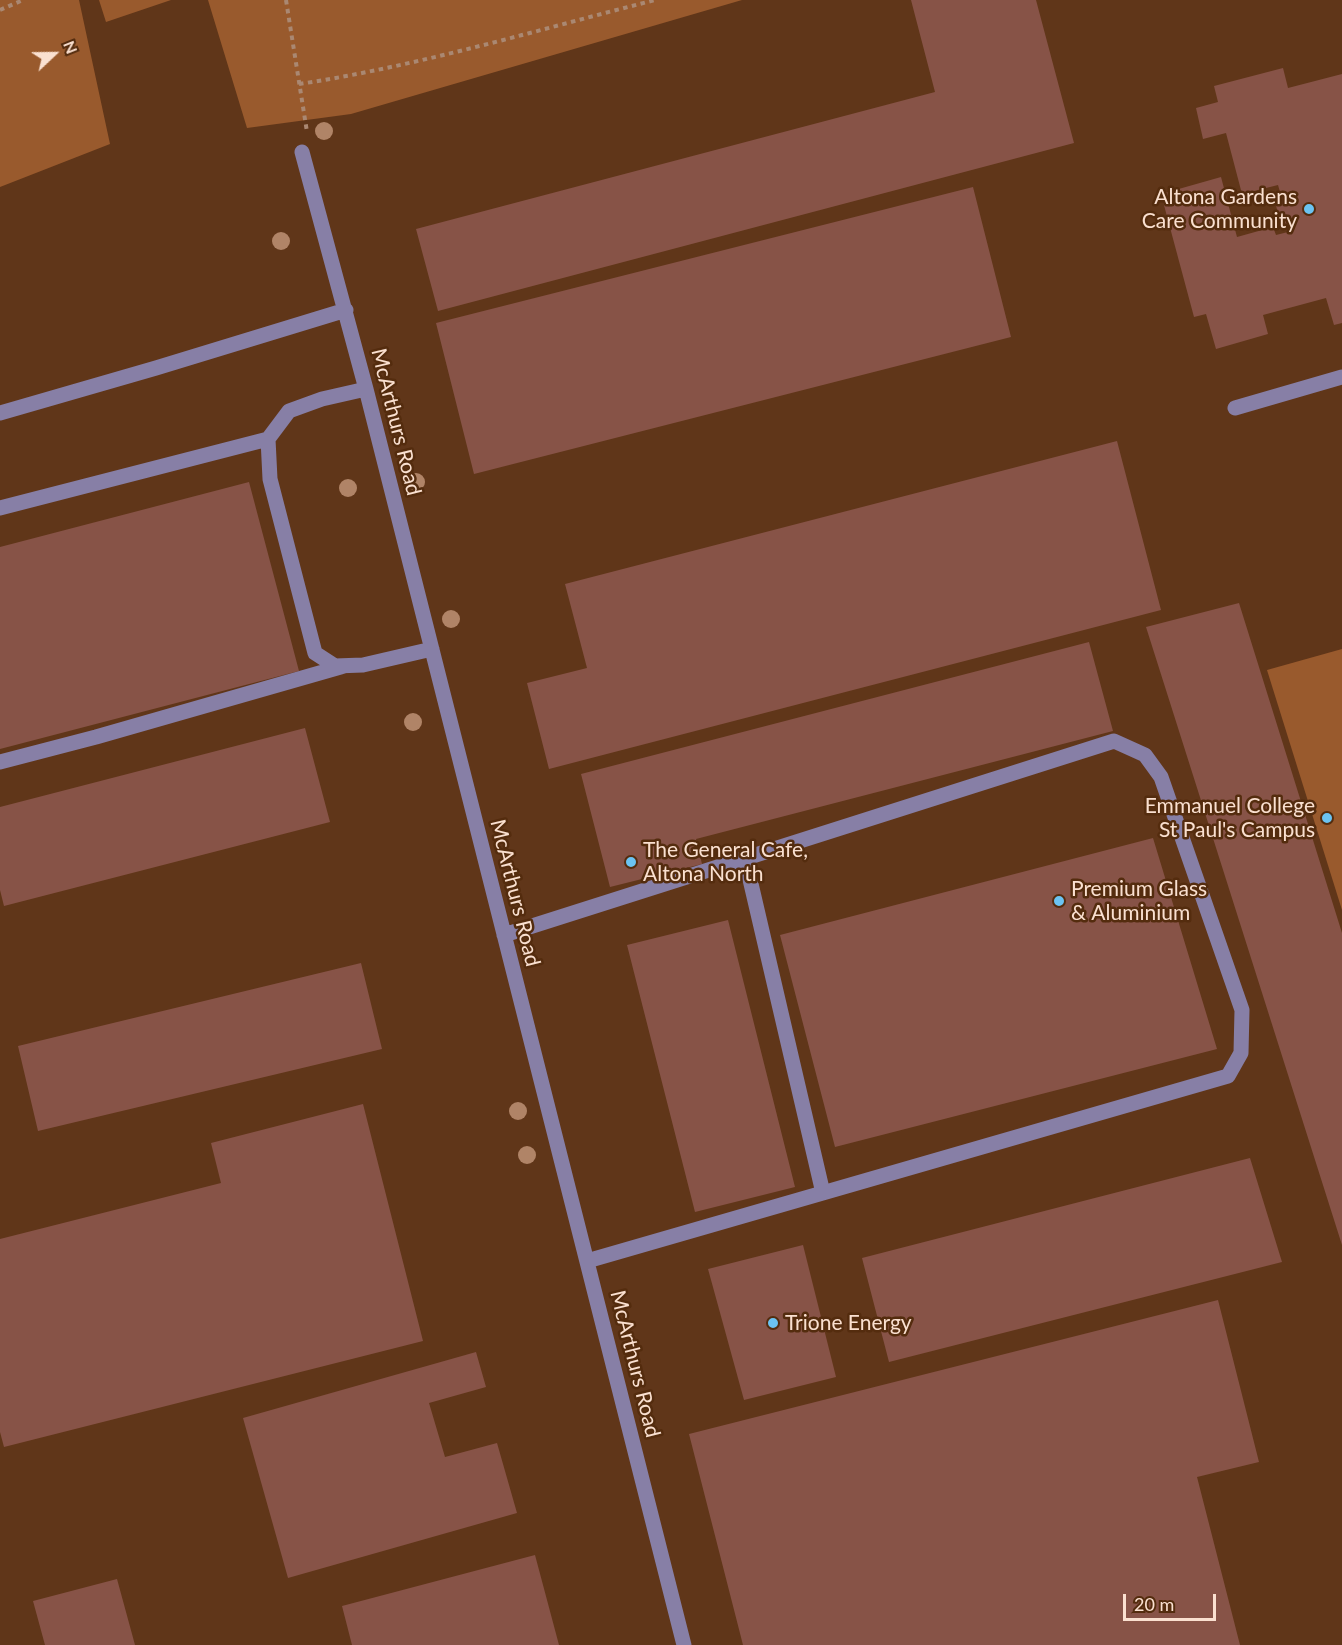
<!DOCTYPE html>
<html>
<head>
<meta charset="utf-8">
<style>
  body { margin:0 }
  #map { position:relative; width:1342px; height:1645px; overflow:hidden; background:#603619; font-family:Lato,sans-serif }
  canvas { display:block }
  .north { position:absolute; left:24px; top:24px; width:60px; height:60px; -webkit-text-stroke:4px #542c0e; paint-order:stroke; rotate:68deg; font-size:16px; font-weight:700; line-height:24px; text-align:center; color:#fae0d0 }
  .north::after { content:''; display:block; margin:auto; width:21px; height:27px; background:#fae0d0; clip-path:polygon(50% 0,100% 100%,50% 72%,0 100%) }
  .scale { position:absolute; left:1123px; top:1594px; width:93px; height:27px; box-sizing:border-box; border:3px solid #fae0d0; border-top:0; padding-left:8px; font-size:18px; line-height:21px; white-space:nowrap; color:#fae0d0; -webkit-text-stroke:4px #542c0e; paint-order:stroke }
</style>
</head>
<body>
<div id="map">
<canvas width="1342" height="1645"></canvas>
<div class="north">N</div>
<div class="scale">20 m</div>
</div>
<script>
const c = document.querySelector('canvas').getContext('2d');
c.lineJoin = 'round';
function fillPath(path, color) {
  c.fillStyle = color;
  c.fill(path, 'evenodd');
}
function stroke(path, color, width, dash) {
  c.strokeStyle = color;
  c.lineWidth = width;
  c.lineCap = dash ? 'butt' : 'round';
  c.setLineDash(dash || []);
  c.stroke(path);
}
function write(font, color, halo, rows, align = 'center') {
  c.font = font + ' Lato,sans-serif';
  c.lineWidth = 5;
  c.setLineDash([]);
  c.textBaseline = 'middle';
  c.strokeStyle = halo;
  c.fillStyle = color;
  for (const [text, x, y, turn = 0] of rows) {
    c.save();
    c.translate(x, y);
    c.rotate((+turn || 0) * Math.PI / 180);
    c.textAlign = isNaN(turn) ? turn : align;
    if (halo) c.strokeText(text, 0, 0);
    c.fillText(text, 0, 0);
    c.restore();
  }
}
const green = new Path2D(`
  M 0,0 L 79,0 L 110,144 L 0,187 Z
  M 99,0 L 171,0 L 106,22 Z
  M 208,0 L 742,0 L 351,114 L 247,128 Z
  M 1342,649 L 1342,910 L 1267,670 Z`);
const building = new Path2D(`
  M 911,0 L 1036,0 L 1074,143 L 438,311 L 416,229 L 935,92 Z
  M 1283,68 L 1288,88 L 1342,74 L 1342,323 L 1334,325 L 1326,298 L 1263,315 L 1268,334 L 1216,349 L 1206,314 L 1194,317 L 1161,194 L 1221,177 L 1237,237 L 1273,227 L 1276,235 L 1292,231 L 1289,223 L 1281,225 L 1273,194 L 1280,192 L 1278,185 L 1242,194 L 1226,133 L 1203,139 L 1196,108 L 1218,102 L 1214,86 Z
  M 973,187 L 1011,337 L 474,474 L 436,323 Z
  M 1117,441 L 1161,610 L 549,769 L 527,683 L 587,668 L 565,584 Z
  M 249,482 L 299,671 L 0,749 L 0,547 Z
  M 1239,603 L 1342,933 L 1342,1245 L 1146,627 Z
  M 1089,642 L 1113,731 L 696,839 L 702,864 L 610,887 L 581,774 Z
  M 305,728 L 330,822 L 4,906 L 0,890 L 0,807 Z
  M 1153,838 L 1217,1049 L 835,1147 L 780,935 Z
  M 728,920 L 795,1187 L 695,1212 L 627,945 Z
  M 361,963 L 382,1049 L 38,1131 L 18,1046 Z
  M 363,1104 L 423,1341 L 4,1447 L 0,1432 L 0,1239 L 221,1183 L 211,1143 Z
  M 1250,1158 L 1282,1262 L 889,1362 L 862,1258 Z
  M 803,1245 L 836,1377 L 744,1400 L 708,1269 Z
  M 1218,1300 L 1259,1462 L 1197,1477 L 1240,1645 L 743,1645 L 689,1434 Z
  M 476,1352 L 486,1387 L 429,1403 L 445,1457 L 497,1443 L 517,1513 L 288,1578 L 243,1418 Z
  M 535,1555 L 559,1645 L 352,1645 L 342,1606 Z
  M 117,1579 L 135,1645 L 45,1645 L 33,1601 Z`);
const path = new Path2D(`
  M 286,0 L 307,132
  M 0,10 L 23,0
  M 299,84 C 419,66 537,30 655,0`);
const minor = new Path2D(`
  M 302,152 L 366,389 L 684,1645
  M 366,389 L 322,399 L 289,411 L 268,439 L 270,479 L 315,653 L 335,666 L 363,665 L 432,649
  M 1235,408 L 1342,377
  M 0,413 L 156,368 L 346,310
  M 0,508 L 268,439
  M 0,762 L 96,737 L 344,666
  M 745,858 L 823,1193
  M 504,935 L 1114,741 L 1145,755 L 1161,777 L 1242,1010 L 1241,1053 L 1228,1076 L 587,1261`);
const trees = [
  [324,131],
  [281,241],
  [416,482],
  [348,488],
  [451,619],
  [413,722],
  [518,1111],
  [527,1155]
];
const markers = [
  [1309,209,6,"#6bc3f2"],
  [1327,818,6,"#6bc3f2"],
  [631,862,6,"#6bc3f2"],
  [1059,901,6,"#6bc3f2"],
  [773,1323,6,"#6bc3f2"]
];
const poiNames = [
  ["Altona Gardens",1297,197,"right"],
  ["Care Community",1297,221,"right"],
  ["Emmanuel College",1315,806,"right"],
  ["St Paul's Campus",1315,830,"right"],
  ["The General Cafe,",643,850],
  ["Altona North",643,874],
  ["Premium Glass",1071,889],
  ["& Aluminium",1071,913],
  ["Trione Energy",785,1323]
];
const streetNames = [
  ["McArthurs Road",396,422,76],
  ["McArthurs Road",515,893,76],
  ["McArthurs Road",635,1364,76]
];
fillPath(green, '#995a2d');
fillPath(building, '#875347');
stroke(path, '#aa8872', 4, [4.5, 4.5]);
stroke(minor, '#877fa6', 15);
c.fillStyle = '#b08467';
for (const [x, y] of trees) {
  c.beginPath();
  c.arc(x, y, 9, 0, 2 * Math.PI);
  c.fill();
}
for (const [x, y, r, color] of markers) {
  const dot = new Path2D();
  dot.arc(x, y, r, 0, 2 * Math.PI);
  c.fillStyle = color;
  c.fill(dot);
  stroke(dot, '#542c0e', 2);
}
write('21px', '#fae0d0', '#542c0e', poiNames, 'left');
write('21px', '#fae0d0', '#542c0e', streetNames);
</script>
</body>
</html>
